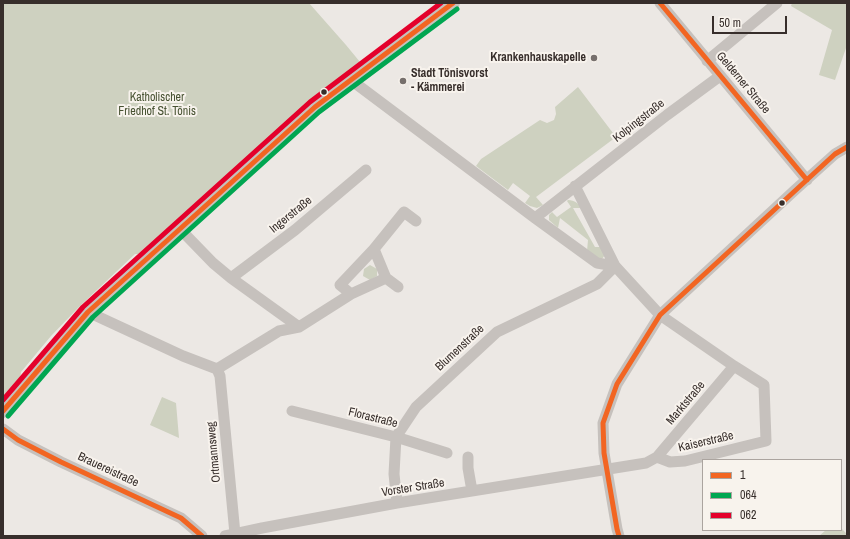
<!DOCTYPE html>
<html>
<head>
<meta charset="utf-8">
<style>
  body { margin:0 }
  #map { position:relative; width:850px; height:539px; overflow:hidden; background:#ece8e4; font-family:"Archivo Narrow",sans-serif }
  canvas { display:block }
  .frame { position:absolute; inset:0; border:4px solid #372e2b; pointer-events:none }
  .legend { position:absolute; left:702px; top:459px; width:140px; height:72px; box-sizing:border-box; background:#f8f3ed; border:1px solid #aba49f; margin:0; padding:5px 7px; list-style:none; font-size:12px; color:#372e2b }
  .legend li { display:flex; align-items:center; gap:8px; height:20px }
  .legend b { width:20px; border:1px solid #aba49f }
  .scale { position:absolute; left:712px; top:16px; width:75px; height:18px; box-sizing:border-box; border:2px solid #372e2b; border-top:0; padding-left:5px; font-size:12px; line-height:14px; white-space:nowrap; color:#372e2b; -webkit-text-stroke:3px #f8f3ed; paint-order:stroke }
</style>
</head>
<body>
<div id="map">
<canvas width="850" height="539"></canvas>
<div class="frame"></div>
<ul class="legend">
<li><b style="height:5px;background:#f26522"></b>1</li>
<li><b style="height:5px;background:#00a651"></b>064</li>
<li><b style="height:5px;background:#e4002b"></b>062</li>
</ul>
<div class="scale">50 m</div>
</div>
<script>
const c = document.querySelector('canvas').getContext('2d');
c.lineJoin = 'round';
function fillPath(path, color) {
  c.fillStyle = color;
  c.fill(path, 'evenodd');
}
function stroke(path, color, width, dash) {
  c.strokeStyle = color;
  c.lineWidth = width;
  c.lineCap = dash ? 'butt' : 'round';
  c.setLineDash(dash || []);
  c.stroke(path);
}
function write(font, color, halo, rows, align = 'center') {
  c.font = font + ' "Archivo Narrow",sans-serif';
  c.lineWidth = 4;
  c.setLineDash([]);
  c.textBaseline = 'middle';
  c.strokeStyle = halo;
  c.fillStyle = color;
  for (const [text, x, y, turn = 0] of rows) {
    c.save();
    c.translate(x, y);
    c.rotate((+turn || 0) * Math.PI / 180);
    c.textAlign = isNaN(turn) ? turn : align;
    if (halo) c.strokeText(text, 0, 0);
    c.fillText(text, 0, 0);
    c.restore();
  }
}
const green = new Path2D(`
  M 3,3 L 309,3 L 346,45 L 360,62 L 310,100 L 139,254 L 135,254 L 79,307 L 51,336 L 21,372 L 20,379 L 5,397 L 3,398 Z
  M 792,3 L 847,3 L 847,48 L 846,48 L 835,80 L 819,75 L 832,30 L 791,6 Z
  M 578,87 L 616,137 L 536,197 L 543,205 L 537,208 L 530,206 L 525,203 L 530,196 L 513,183 L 508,190 L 476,166 L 481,159 L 540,120 L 547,123 L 554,120 L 556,114 L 555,107 Z
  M 568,200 C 575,200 578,204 583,208 L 573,208 L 595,247 L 604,247 L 605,255 L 602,259 L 597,259 L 587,251 L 588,240 L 560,218 L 558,228 L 549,220 L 549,215 L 552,212 L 557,217 L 571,207 L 567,201 Z
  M 370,265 L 377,269 L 377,276 L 370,280 L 363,276 L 364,269 Z
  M 162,397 L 176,403 L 179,438 L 150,425 Z
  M 841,528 L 847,534 L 847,536 L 819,536 L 826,530 L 841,530 Z`);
const minor = new Path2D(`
  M 660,3 L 807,180
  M 707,61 L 777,3
  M 535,218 L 667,115 L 720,76
  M 180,229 L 213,263 L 231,278 L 299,327
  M 231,278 L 295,230 L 366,170
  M 386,278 L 374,249 L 404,212 L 416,221
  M 351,294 L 340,285 L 374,249
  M 88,312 L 183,356 L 217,369 L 220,376 L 235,534
  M 217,369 L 279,331 L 299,327 L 351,294 L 386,278 L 398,287
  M 292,411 L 396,437 L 447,453
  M 3,429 L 18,440 L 61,462 L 181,518 L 202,536
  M 468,457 L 468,468 L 472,491
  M 657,457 L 734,366
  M 397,503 L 394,474 L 396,437 L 416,407 L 497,332 L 597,284 L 615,266 L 575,186
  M 225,536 L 262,528 L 397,503 L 646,463 L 657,457 L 670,462 L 685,461 L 766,441 L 764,385 L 734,366 L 660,315 L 615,266 L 597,263 L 535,218 L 351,80
  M 619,536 L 617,529 L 604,453 L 603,423 L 617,384 L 660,315 L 795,190 L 835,154 L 847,147`);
const tertiary = new Path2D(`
  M 3,411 L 88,312 L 195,216 L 315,107 L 453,3`);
const bus1 = new Path2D(`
  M 660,3 L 807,180
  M 3,411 L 88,312 L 315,107 L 453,3
  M 3,429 L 18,440 L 61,462 L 181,518 L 202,536
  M 619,536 L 617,529 L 604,453 L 603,423 L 617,384 L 660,315 L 835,154 L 847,147`);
const bus2 = new Path2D(`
  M 8,416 L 93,317 L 319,112 L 457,9`);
const bus3 = new Path2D(`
  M 3,400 L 83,307 L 310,102 L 441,3`);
const markers = [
  [594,58,4,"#766f6c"],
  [403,81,4,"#766f6c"],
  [324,92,3.5,"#372e2b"],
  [782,203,3.5,"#372e2b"]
];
const poiNames = [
  ["Krankenhauskapelle",586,58],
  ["Stadt Tönisvorst",411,74,"left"],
  ["- Kämmerei",411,88,"left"]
];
const streetNames = [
  ["Gelderner Straße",743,83,50],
  ["Kolpingstraße",639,121,-38],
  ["Ingerstraße",291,215,-39],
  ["Blumenstraße",460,348,-43],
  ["Marktstraße",686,403,-50],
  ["Florastraße",373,418,14],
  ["Kaiserstraße",706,442,-13],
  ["Ortmannsweg",214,452,-95],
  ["Brauereistraße",108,470,25],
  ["Vorster Straße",413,488,-9]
];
const parkNames = [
  ["Katholischer",157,98],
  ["Friedhof St. Tönis",157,112]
];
fillPath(green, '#ced1c0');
stroke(minor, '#c6c1bd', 11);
stroke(tertiary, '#c6c1bd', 14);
stroke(bus1, '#f26522', 5);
stroke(bus2, '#00a651', 5);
stroke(bus3, '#e4002b', 5);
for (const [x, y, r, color] of markers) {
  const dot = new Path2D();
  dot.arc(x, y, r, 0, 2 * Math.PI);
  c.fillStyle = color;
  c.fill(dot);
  stroke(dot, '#f8f3ed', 1.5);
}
write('bold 12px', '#372e2b', '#f8f3ed', poiNames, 'right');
write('12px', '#372e2b', '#f8f3ed', streetNames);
write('12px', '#475232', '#f8f3ed', parkNames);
</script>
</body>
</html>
